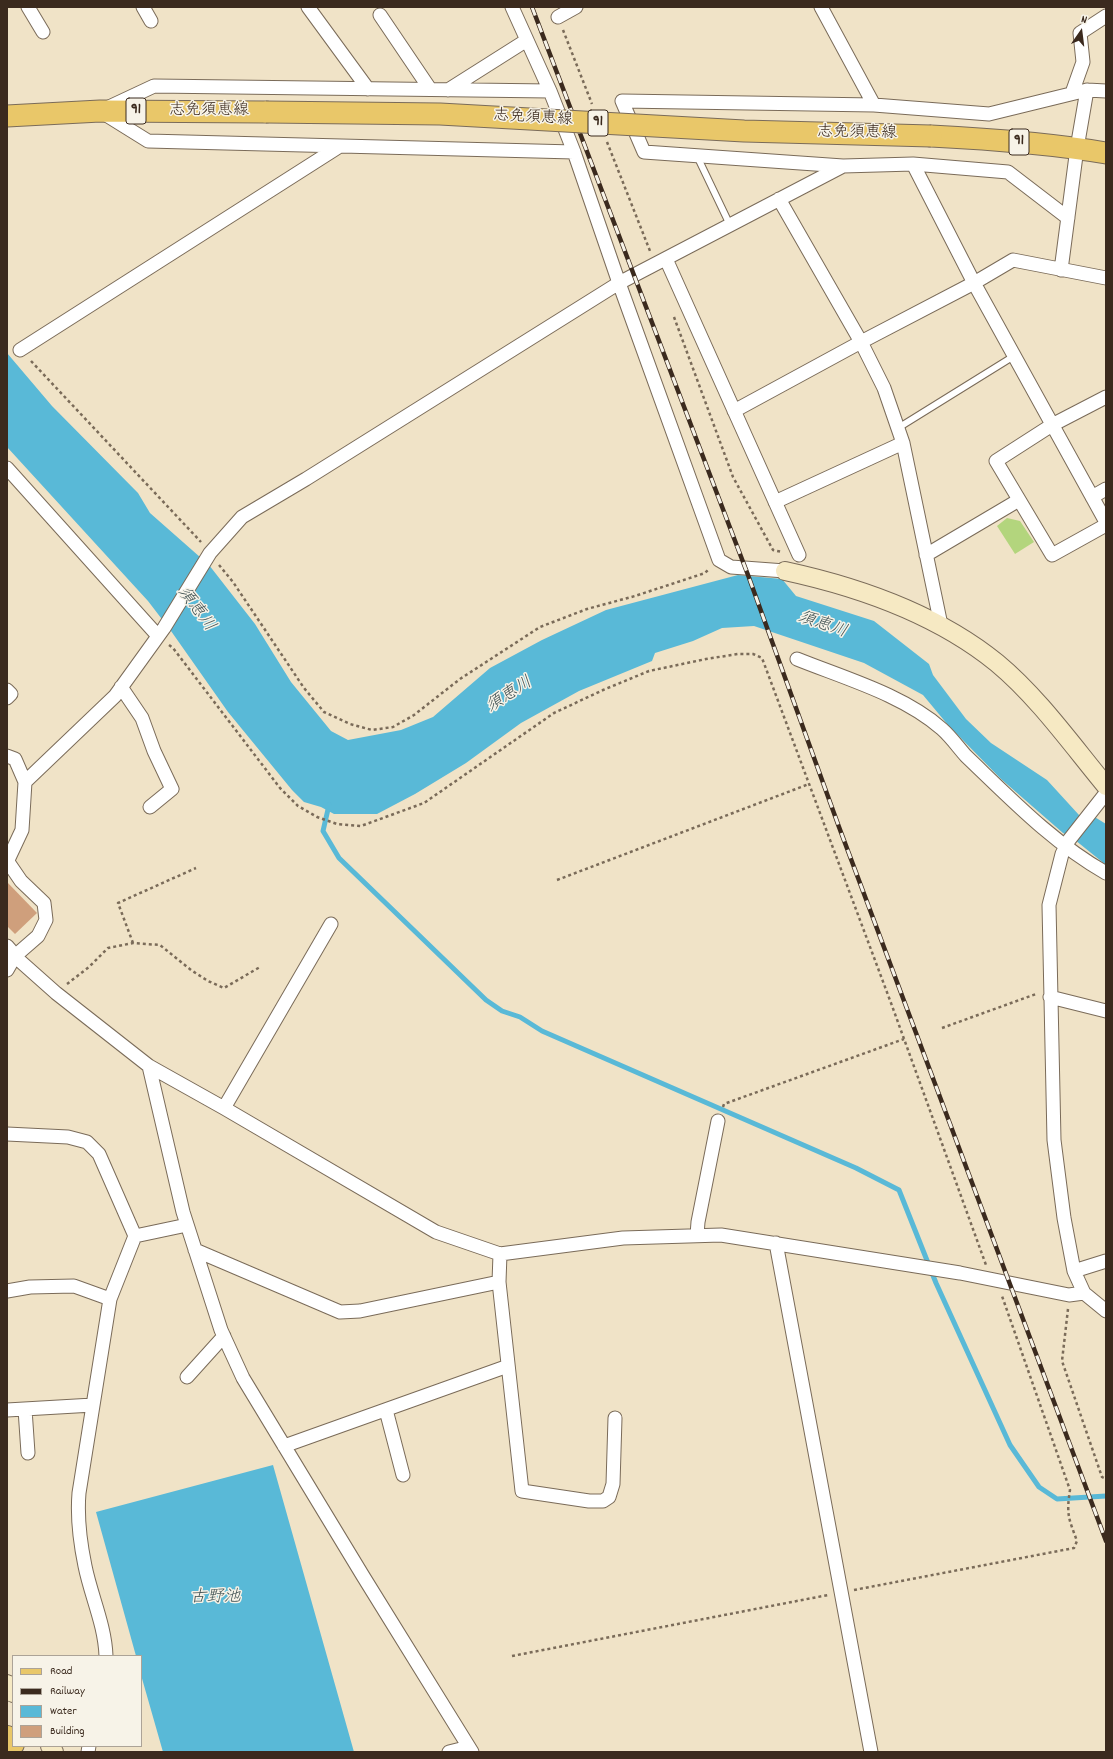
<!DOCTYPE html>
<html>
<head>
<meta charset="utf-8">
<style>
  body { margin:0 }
  #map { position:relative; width:1113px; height:1759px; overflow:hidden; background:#f0e3c7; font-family:Dekko,sans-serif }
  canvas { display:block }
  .frame { position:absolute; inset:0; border:8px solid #3b2a1e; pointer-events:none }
  .legend { position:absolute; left:12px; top:1655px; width:130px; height:92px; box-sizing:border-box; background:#f7f3e8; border:1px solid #aca397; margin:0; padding:5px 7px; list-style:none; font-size:12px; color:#3b2a1e }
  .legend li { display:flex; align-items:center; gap:8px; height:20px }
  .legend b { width:20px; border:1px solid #aca397 }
  .north { position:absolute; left:1061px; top:12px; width:40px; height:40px; -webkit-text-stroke:3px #f7f3e8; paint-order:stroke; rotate:14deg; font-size:11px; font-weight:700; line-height:16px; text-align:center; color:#3b2a1e }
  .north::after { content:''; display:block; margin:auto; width:14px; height:18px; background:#3b2a1e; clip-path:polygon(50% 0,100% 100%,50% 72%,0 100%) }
</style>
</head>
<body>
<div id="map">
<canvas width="1113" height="1759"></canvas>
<div class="frame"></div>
<ul class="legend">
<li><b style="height:5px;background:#e9c769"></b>Road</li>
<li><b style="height:5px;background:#3b2a1e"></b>Railway</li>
<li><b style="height:11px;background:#59b9d7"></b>Water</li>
<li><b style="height:11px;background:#cf9f7c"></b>Building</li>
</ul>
<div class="north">N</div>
</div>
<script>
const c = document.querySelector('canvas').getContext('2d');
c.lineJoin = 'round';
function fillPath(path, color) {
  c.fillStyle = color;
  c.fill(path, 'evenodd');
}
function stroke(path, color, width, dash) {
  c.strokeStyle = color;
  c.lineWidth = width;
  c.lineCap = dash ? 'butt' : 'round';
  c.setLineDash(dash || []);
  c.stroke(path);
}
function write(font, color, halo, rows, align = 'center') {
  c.font = font + ' Dekko,"Klee One",sans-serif';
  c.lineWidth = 3;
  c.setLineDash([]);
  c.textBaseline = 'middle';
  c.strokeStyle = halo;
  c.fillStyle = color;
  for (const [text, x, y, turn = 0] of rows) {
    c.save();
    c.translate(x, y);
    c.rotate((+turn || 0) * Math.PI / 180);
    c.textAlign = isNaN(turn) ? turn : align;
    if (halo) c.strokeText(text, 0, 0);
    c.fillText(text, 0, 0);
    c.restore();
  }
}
const green = new Path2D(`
  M 1007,518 L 1020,521 L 1034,542 L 1015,554 L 997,526 Z`);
const water = new Path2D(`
  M 7,353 L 52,406 L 138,493 L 150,513 L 209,565 L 255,624 L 291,682 L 331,731 L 348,740 L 401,730 L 433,717 L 490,668 L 542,640 L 606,610 L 738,575 L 782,579 L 796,596 L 874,621 L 929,664 L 933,675 L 966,719 L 991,743 L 1047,780 L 1079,815 L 1093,816 L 1106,824 L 1106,865 L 1075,840 L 1063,833 L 1001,779 L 948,725 L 923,695 L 864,663 L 754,626 L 722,628 L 693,641 L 655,653 L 652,661 L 579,691 L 521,723 L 466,763 L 415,794 L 377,814 L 334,814 L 321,807 L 304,802 L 292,790 L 228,712 L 171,631 L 148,601 L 7,447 Z
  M 273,1465 L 354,1752 L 163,1752 L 141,1675 L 141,1656 L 136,1656 L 96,1512 Z`);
const stream = new Path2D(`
  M 329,805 L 323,831 L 339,858 L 486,1000 L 502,1011 L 520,1017 L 542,1031 L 856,1168 L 899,1190 L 936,1283 L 1010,1445 L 1039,1487 L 1057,1499 L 1106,1496`);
const building = new Path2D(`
  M 7,882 L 37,913 L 15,934 L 7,926 Z`);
const path = new Path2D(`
  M 563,30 L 592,104
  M 607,142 L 650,251
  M 674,317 L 733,477 L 773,550 L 782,552
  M 31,361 L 201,542
  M 219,565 L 233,582 L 304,688 L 324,712 L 350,724 L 372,730 L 393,727 L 414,715 L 460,679 L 540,627 L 587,609 L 635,596 L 705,573 L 709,569
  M 169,645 L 173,648 L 280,788 L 298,806 L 317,817 L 337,824 L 361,826 L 424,803 L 554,713 L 603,690 L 649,671 L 706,659 L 738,654 L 753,654 L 762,658 L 891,1003 L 986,1265
  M 557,880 L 809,784
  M 133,943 L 118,903 L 196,868
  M 67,984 L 89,967 L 108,948 L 133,943 L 160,945 L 191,970 L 208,981 L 224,988 L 260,967
  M 942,1028 L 1036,994
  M 723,1107 L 724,1104 L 904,1039
  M 1068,1309 L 1062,1361 L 1102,1477 L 1106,1479
  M 854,1590 L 1074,1548 L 1077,1541 C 1069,1519 1066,1515 1070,1490 L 1002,1296
  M 512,1656 L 828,1595`);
const lane = new Path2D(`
  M 697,156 L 730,225
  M 898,428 L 1014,356`);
const street = new Path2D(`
  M 28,7 L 43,32
  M 143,7 L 151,21
  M 308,7 L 368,89
  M 512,7 L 550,91 L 574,152 L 619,283 L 719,560 L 731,567 L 785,571
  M 821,7 L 874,105
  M 380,15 L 430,89
  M 558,17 L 576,7
  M 448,90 L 527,40
  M 1072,93 L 1083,62 L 1080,33 L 1106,16
  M 107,108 L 154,86 L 550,91
  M 103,113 L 148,141 L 574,152
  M 913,164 L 974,283 L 1106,522
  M 779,199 L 861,342 L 884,388 L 903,443 L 941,625
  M 1068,218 L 1008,172 L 913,164 L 843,166 L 644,152 L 622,101 L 874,105 L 989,114 L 1087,90 L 1106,91
  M 666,259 L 799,555
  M 1061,270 L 1077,148 L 1087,90
  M 20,350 L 340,146
  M 1106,397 L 1052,425 L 996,461 L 1052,555 L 1106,525
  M 734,411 L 861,342 L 974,283 L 1013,260 L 1106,278
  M 7,468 L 158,636
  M 1092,497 L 1106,489
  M 775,502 L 903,443
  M 926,555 L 1019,500
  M 797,659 C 844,678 904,695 942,729 C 951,737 958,747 966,756 C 1010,798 1053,843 1106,873
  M 121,687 L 142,718 L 154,751 L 172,789 L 150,807
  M 7,690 L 11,694 L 7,698
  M 7,756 L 15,759 L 25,782
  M 1106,793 L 1069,840 L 1062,854 L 1049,905 L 1054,1140 L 1064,1218 L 1074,1271 L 1084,1293 L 1106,1311
  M 7,862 L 22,830 L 25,782 L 115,696 L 164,628 L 210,553 L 242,517 L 306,479 L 619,283 L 843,166
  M 7,946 L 20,961 L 56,993 L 149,1066 L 224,1108 L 436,1232 L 500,1254 L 623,1238 L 721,1235 L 960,1273 L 1069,1295 L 1084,1293
  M 7,970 L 15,956 L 38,936 L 46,920 L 44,903 L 21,881 L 8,862
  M 1050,997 L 1106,1011
  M 149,1066 L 183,1212 L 221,1330 L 243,1378 L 363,1576 L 472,1752
  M 224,1108 L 331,924
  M 7,1134 L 68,1137 L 87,1142 L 99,1154 L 135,1236
  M 697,1235 L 698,1222 L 718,1121
  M 776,1243 L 871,1752
  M 195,1250 L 340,1312 L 360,1311 L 499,1282 L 500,1254
  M 1074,1271 L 1106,1261
  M 499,1282 L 522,1491 L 589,1501 L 603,1501 L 609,1497 L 613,1484 L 615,1418
  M 7,1291 L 30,1287 L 74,1286 L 110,1299
  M 187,1377 L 224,1336
  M 25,1409 L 28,1453
  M 7,1410 L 93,1405
  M 386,1410 L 403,1475
  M 284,1446 L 508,1366
  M 106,1656 C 105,1625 91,1596 85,1566 C 80,1542 77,1517 79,1493 L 110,1299 L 135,1236 L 187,1225
  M 88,1752 L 89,1746
  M 449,1752 L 469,1747`);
const secondary = new Path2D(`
  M 785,571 C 859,587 938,615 997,663 C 1038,697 1072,745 1106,786
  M 7,1684 L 13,1693
  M 50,1746 L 54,1752`);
const primary = new Path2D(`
  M 7,116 L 100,111 L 266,112
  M 931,136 C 990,139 1048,143 1106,153`);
const highway = new Path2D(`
  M 7,1737 L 13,1744`);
const rail = new Path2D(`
  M 532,7 L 748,575 L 839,827 L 1106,1541`);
const primaryBridge = new Path2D(`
  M 266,112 L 440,114 L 744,131 L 931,136`);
const shields = [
  [136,111,20],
  [598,123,20],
  [1019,142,20]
];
const shieldNames = [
  ["91",136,111],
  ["91",598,123],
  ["91",1019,142]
];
const streetNames = [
  ["志免須恵線",209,112],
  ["志免須恵線",533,119,3],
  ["志免須恵線",857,134,1]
];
const waterNames = [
  ["須恵川",195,610,53],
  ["須恵川",822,626,19],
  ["須恵川",510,696,-33],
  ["古野池",215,1599]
];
fillPath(green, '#b3d57d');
fillPath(water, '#59b9d7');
stroke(stream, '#59b9d7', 5);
fillPath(building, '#cf9f7c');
stroke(lane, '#7a6b59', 8);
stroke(street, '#7a6b59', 15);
stroke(secondary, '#7a6b59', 20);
stroke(primary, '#7a6b59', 23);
stroke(highway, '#7a6b59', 24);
stroke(path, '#7a6b59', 2.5, [3, 3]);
stroke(lane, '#fff', 6);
stroke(street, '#fff', 13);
stroke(secondary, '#f6e9c3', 18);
stroke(primary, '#e9c769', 21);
stroke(highway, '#e9c769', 22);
stroke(rail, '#3b2a1e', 4.5);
stroke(rail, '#f7f3e8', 3, [9]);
stroke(primaryBridge, '#7a6b59', 23, []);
stroke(primaryBridge, '#e9c769', 21);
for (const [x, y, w] of shields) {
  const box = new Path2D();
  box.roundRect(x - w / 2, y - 13, w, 26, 3);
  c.fillStyle = '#f7f3e8';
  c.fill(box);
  stroke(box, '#3b2a1e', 1);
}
write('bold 15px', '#3b2a1e', null, shieldNames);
write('16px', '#3b2a1e', '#f7f3e8', streetNames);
write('italic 17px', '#445556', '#f7f3e8', waterNames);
</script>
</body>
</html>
